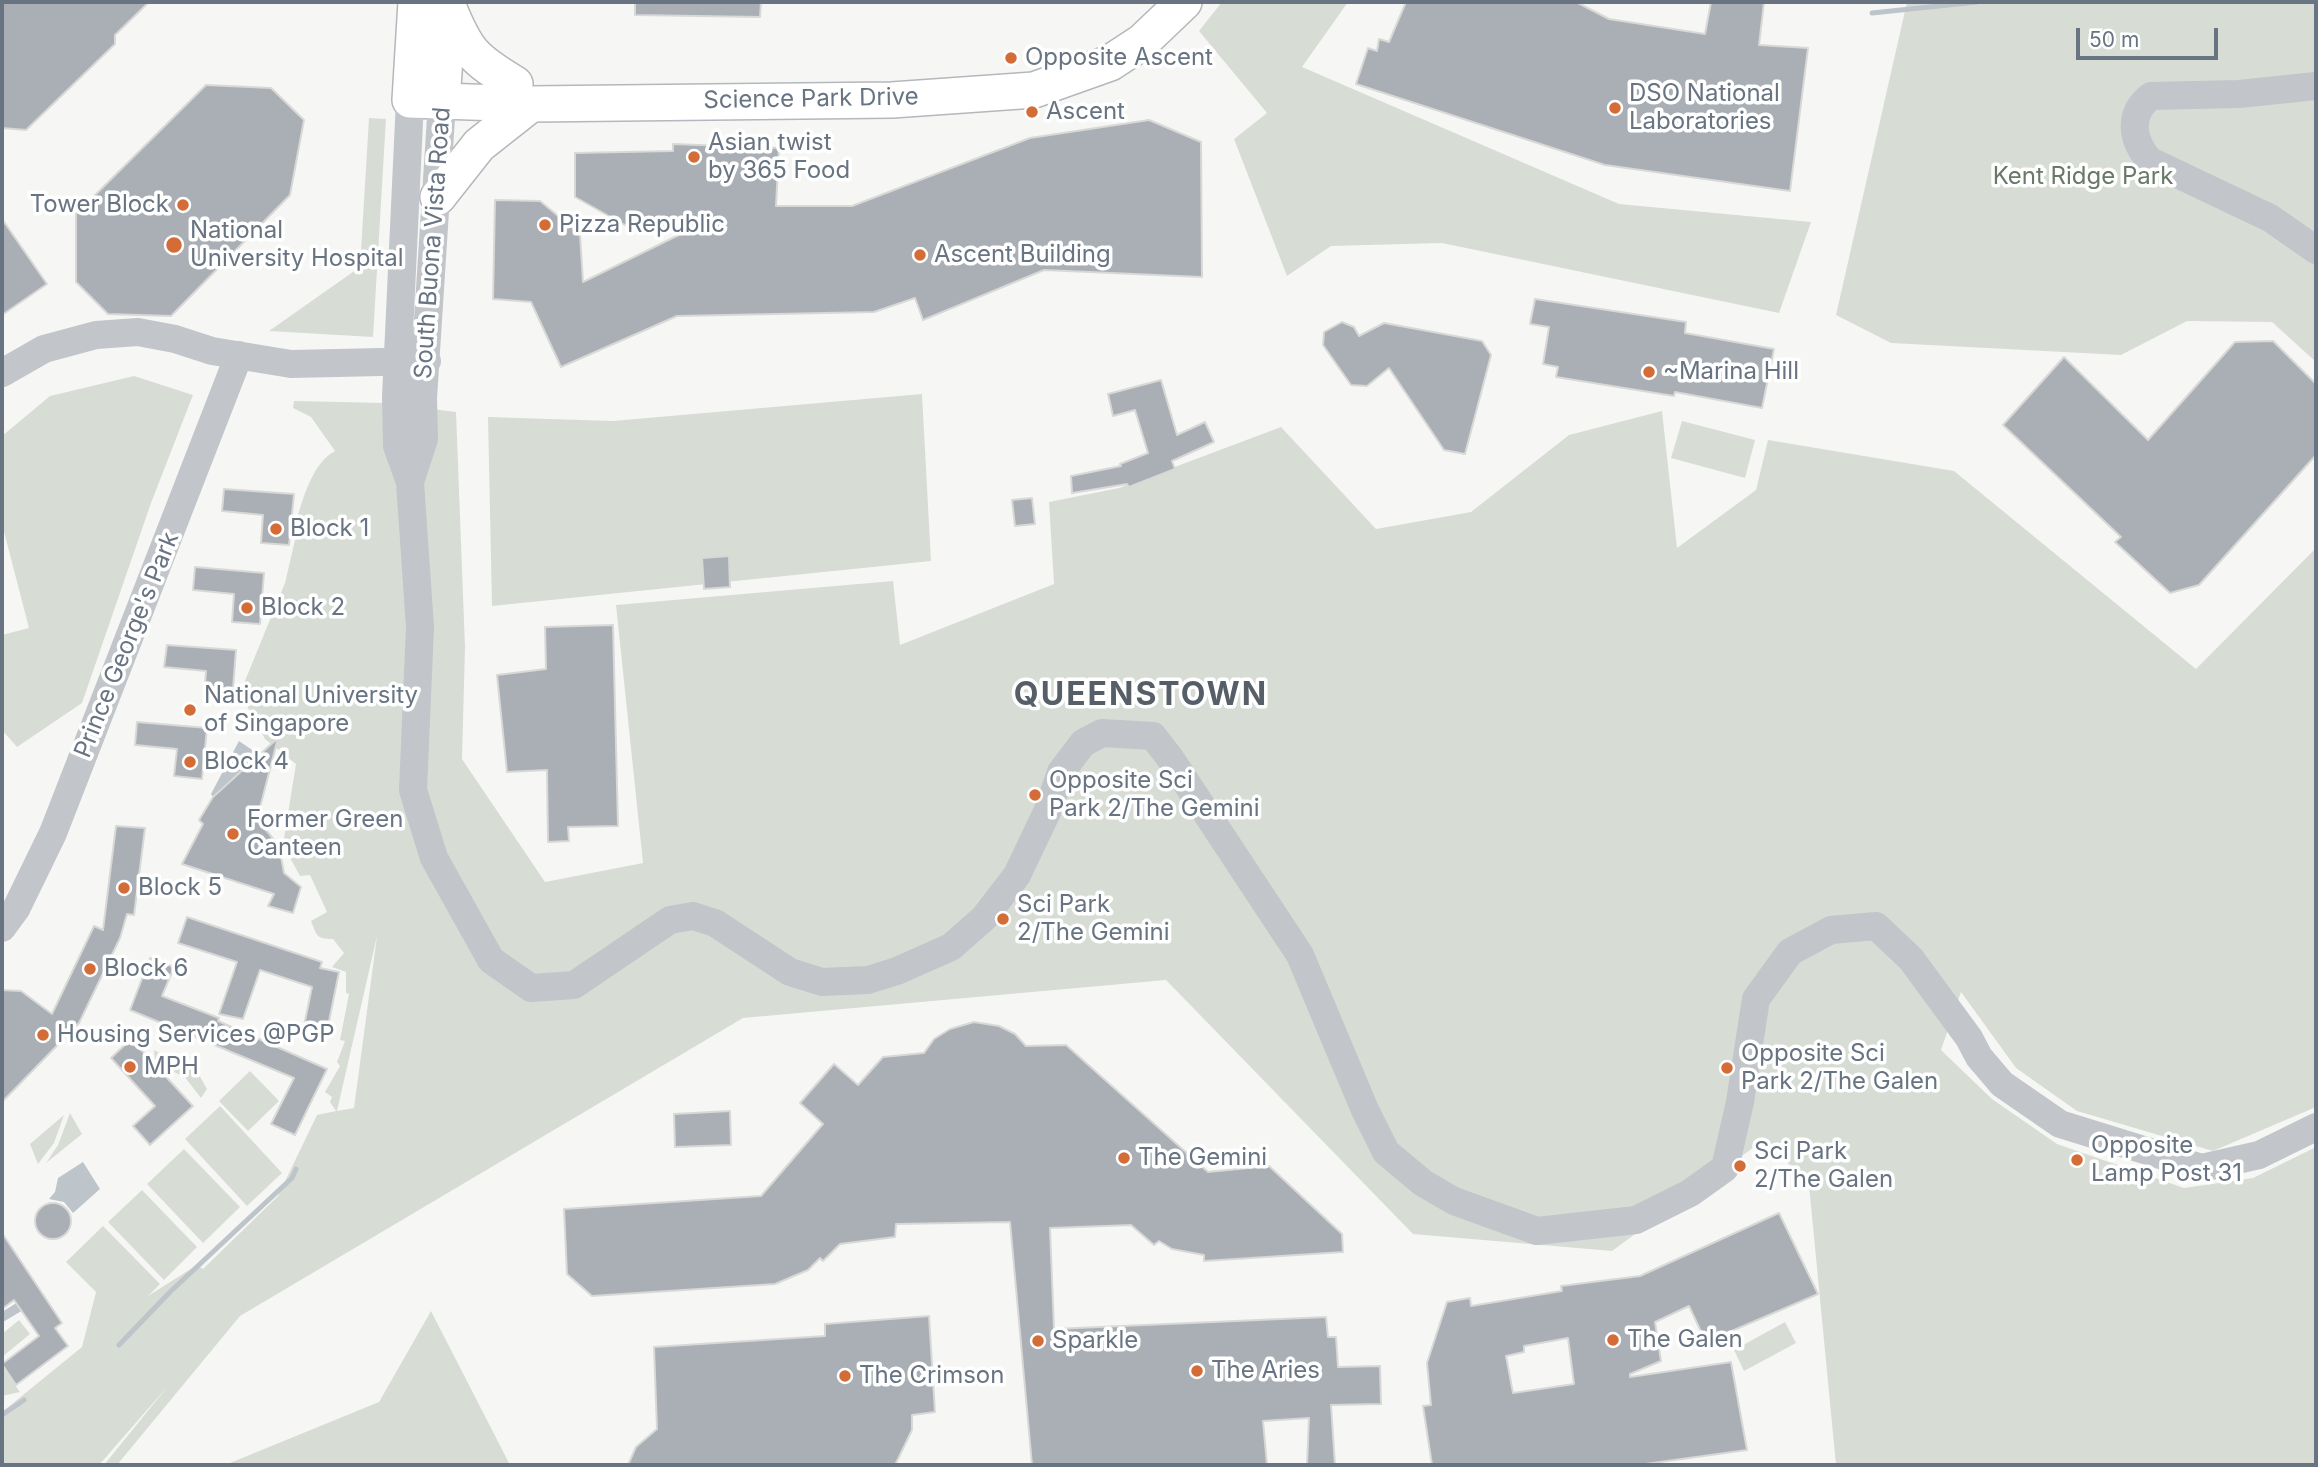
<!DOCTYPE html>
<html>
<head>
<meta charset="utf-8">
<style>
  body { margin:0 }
  #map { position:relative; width:2318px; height:1467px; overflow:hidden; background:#f6f7f4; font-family:Inter,sans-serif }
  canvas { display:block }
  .frame { position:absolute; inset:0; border:4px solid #687482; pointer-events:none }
  .scale { position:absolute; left:2076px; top:28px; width:142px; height:32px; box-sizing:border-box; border:4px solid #687482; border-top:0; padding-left:9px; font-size:21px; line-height:24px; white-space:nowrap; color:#687482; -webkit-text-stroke:5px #fff; paint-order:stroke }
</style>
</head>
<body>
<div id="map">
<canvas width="2318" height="1467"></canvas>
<div class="frame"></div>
<div class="scale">50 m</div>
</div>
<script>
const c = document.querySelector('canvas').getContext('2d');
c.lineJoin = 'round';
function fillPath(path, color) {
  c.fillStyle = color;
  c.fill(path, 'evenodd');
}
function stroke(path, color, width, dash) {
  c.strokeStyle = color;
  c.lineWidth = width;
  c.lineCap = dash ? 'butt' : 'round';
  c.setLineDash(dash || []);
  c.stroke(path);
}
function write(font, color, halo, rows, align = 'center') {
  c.font = font + ' Inter,sans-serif';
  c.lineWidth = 7;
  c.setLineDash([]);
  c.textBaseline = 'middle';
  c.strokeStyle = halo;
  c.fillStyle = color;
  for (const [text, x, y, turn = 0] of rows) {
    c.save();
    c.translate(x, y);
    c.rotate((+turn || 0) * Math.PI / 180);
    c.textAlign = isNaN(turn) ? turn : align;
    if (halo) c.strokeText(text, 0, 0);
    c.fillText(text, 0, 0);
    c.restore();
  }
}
const green = new Path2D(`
  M 1222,2 L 1348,2 L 1302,67 L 1619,204 L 1811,222 L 1779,313 L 1442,243 L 1331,246 L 1287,276 L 1234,139 L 1267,113 L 1199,31 Z
  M 1907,2 L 2316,2 L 2316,362 L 2272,322 L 2187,321 L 2121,355 L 1891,343 L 1836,315 Z
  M 369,118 L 386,119 L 373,337 L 269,331 L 360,267 Z
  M 134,376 L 193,395 L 151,503 L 82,703 L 17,747 L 2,730 L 2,635 L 29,628 L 2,524 L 2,436 L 50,396 Z
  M 922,394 L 931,561 L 492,606 L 488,417 L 613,421 Z
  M 294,401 L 384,403 L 456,412 L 465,647 L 462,759 L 545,882 L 643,863 L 616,605 L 893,581 L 900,645 L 1054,584 L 1049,502 L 1119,488 L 1281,427 L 1376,529 L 1471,512 L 1569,435 L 1662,411 L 1677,548 L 1756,490 L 1768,440 L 1954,471 L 2196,669 L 2316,548 L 2316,1107 L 2213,1151 L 2077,1111 L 2016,1068 L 1961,992 L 1941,1050 L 1992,1099 L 2057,1144 L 2184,1188 L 2253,1178 L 2316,1147 L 2316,1465 L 1836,1465 L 1809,1185 L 1765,1139 L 1612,1251 L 1413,1234 L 1166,980 L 743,1018 L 240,1316 L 117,1465 L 104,1465 L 168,1386 L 99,1465 L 2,1465 L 2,1412 L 82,1347 L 96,1292 L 66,1262 L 103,1226 L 160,1284 L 148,1296 L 197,1265 L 203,1269 L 278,1196 L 317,1115 L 336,1111 L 330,1102 L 332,1097 L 325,1092 L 340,1066 L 337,1062 L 345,1041 L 340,1040 L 349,994 L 346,993 L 346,972 L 332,967 L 344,953 L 333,939 C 316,939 317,936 311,921 L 327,912 L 310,875 L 300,876 L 283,845 L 296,764 L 265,739 L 240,693 L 285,583 L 295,540 L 301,534 L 301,528 L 296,522 C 303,499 312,463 335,451 L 311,417 L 293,408 ZM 377,936 L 354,1108 L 337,1111 Z
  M 1682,421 L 1755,440 L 1745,478 L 1671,458 Z
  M 154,1050 L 198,1073 L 207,1089 L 201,1098 L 184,1076 C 171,1074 168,1062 155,1060 Z
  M 250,1071 L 279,1101 L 248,1131 L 219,1101 Z
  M 220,1106 L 282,1173 L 247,1206 L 185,1139 Z
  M 70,1113 L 82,1134 L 46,1163 L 58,1145 Z
  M 64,1115 L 54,1143 L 38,1164 L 30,1144 Z
  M 184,1149 L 240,1207 L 203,1243 L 147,1184 Z
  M 142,1190 L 197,1247 L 164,1280 L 108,1222 Z
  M 431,1311 L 510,1465 L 225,1465 L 379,1402 Z
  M 19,1320 L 30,1334 L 2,1357 L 2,1334 Z
  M 1785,1322 L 1796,1343 L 1744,1371 L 1734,1350 Z
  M 2,1366 L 20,1392 L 2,1396 Z`);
const water = new Path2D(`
  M 239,741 L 258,754 L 213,797 L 211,794 Z
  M 83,1162 L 100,1189 L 73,1213 L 64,1202 L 49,1199 L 55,1192 L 58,1178 Z
  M 23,1299 L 28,1307 L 3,1322 L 2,1312 Z`);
const stream = new Path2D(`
  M 1872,13 L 1977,2
  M 119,1345 L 170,1292 L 292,1178 L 296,1169
  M 2,1415 L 24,1400`);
const building = new Path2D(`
  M 2,2 L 149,2 L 115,35 L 115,44 L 26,130 L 2,128 Z
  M 635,2 L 761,2 L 760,17 L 635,15 Z
  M 1406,2 L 1576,2 L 1609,19 L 1705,34 L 1711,2 L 1764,2 L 1759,45 L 1808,48 L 1790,191 L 1605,165 L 1356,84 L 1368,48 L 1377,51 L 1379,39 L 1389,42 Z
  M 206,85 L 271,88 L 304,120 L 290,195 L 171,316 L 108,314 L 76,282 L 76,214 Z
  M 1149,120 L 1201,142 L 1202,277 L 1044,270 L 923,320 L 915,298 L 874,312 L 677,316 L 561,367 L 531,302 L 493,299 L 495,200 L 540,201 L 580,234 L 583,282 L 691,229 L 632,229 L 575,197 L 575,153 L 673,151 L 673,144 L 779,148 L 776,206 L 852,206 L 1030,138 Z
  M 2,219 L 47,284 L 2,315 Z
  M 1535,299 L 1686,322 L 1685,333 L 1774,349 L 1762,408 L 1675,392 L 1674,396 L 1556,377 L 1558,367 L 1543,364 L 1549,327 L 1530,324 Z
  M 1342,322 L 1354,327 L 1359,336 L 1384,323 L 1482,341 L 1491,355 L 1465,454 L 1444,450 L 1389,368 L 1367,386 L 1351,385 L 1323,345 L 1324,332 Z
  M 2273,341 L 2316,384 L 2316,455 L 2199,585 L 2170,593 L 2115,542 L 2121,537 L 2003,425 L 2064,357 L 2148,440 L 2235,342 Z
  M 1161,380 L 1177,435 L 1205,422 L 1214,442 L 1172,461 L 1175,469 L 1129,487 L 1127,484 L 1072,493 L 1071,476 L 1121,466 L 1120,464 L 1148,453 L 1135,410 L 1113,416 L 1108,394 Z
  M 224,489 L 294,494 L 289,545 L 261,543 L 263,515 L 222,511 Z
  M 1032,498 L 1035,524 L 1015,526 L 1012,500 Z
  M 729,556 L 730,587 L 704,589 L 702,558 Z
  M 195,567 L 264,573 L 260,624 L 232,622 L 234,594 L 193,590 Z
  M 613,625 L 618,826 L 568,827 L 569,841 L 548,842 L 547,770 L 507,772 L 497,675 L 546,669 L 545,627 Z
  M 167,645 L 236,650 L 232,701 L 204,698 L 206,671 L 164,667 Z
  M 137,722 L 207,728 L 202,779 L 174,776 L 177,749 L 135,745 Z
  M 278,738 L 257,819 L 279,846 L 284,873 L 301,887 L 293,913 L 268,906 L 274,894 L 182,864 L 203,824 L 199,820 L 213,797 Z
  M 116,826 L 145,828 L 134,915 L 127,914 L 120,938 L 79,1023 L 2,1102 L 2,990 L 21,991 L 52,1014 L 94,926 L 103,930 Z
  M 187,917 L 322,962 L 320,968 L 339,972 L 326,1036 L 303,1031 L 312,987 L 260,970 L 243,1019 L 219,1014 L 237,962 L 178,943 Z
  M 150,958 L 174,967 L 162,996 L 219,1018 L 218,1021 L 327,1069 L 295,1135 L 271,1124 L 294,1078 L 130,1010 Z
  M 974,1022 L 999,1026 L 1015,1034 L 1026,1046 L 1066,1045 L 1208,1172 L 1269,1166 L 1342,1234 L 1343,1252 L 1204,1261 L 1204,1255 L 1172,1249 L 1159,1241 L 1154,1245 L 1131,1225 L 1050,1228 L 1054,1329 L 1326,1317 L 1328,1337 L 1336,1337 L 1338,1367 L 1380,1366 L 1381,1404 L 1331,1405 L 1335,1465 L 1307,1465 L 1309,1418 L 1263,1421 L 1267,1465 L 1032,1465 L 1010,1222 L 896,1224 L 895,1237 L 840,1244 L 823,1261 L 820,1258 L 808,1270 L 775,1284 L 592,1296 L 567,1274 L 564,1209 L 761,1196 L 823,1124 L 800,1103 L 834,1064 L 858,1085 L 883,1057 L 924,1053 L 934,1039 L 950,1029 Z
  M 131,1039 L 193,1106 L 150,1145 L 133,1126 L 155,1106 L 111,1058 Z
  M 730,1111 L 731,1145 L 675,1147 L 674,1114 Z
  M35 1221a18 18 0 1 1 36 0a18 18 0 1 1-36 0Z
  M 1779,1213 L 1818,1294 L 1706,1342 L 1689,1306 L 1655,1322 L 1661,1361 L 1630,1374 L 1630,1377 L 1731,1362 L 1747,1450 L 1638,1465 L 1432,1465 L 1423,1406 L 1431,1405 L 1427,1363 L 1447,1302 L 1470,1298 L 1471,1306 L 1562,1291 L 1561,1286 L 1640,1276 ZM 1568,1338 L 1574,1384 L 1513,1393 L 1506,1356 L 1524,1352 L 1524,1346 Z
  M 2,1233 L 62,1323 L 55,1328 L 68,1346 L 16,1385 L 2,1364 L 39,1336 L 14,1300 L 2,1309 Z
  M 929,1316 L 935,1412 L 912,1415 L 912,1430 L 895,1465 L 628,1465 L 636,1447 L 657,1429 L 654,1347 L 825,1336 L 825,1324 Z`);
const minor = new Path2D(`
  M 2316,86 L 2239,94 L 2151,96 C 2127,114 2132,141 2150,161 L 2270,218 L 2316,250
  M 410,100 L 396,397 L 397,446 L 410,482 L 420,627 L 413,790 L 434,858 L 491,960 L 531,988 L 574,985 L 670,920 L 693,916 L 715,923 L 790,972 L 822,982 L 868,980 L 897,971 L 951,947 L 984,918 L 1017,875 L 1047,812 L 1061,772 L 1083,743 L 1102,733 L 1153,736 L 1170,758 L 1300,955 L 1365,1110 L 1386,1152 L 1423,1183 L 1454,1201 L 1537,1231 L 1636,1220 L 1690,1193 L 1725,1168 L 1740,1102 L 1756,999 L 1790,952 L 1831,930 L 1876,926 L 1911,959 L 1969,1038 L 1979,1057 L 2002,1084 L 2060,1124 L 2202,1168 L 2259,1155 L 2316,1127
  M 2,373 L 44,349 L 96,335 L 138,332 L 175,339 L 212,351 L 291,364 L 427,361
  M 410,482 L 424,439 L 423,398 L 442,102
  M 2,928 L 16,909 L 53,833 L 239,355`);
const major = new Path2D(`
  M 416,2 L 410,100 L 531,104 L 892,100 L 1034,90 L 1110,63 L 1142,42 L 1184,2
  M 448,6 C 466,51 473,59 515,84
  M 442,102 L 448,12
  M 438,197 L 479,145 L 531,104`);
const markers = [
  [1011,58,7,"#d46c37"],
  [1615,108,7,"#d46c37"],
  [1032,112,7,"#d46c37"],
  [694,157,7,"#d46c37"],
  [183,205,7,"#d46c37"],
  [545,225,7,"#d46c37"],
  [174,245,9,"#d46c37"],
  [920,255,7,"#d46c37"],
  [1649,372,7,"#d46c37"],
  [276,529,7,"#d46c37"],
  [247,608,7,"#d46c37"],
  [190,710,7,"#d46c37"],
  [190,762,7,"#d46c37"],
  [1035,795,7,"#d46c37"],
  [233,834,7,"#d46c37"],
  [124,888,7,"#d46c37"],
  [1003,919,7,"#d46c37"],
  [90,969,7,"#d46c37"],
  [43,1035,7,"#d46c37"],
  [130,1067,7,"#d46c37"],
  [1727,1068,7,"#d46c37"],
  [1124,1158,7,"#d46c37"],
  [2077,1160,7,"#d46c37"],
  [1740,1166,7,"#d46c37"],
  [1613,1340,7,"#d46c37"],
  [1038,1341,7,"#d46c37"],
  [1197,1371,7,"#d46c37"],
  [845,1376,7,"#d46c37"]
];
const poiNames = [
  ["Opposite Ascent",1025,58],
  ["DSO National",1629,94],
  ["Laboratories",1629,122],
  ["Ascent",1046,112],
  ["Asian twist",708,143],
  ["by 365 Food",708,171],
  ["Tower Block",169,205,"right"],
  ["Pizza Republic",559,225],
  ["National",190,231],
  ["University Hospital",190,259],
  ["Ascent Building",934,255],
  ["~Marina Hill",1663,372],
  ["Block 1",290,529],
  ["Block 2",261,608],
  ["National University",204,696],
  ["of Singapore",204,724],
  ["Block 4",204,762],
  ["Opposite Sci",1049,781],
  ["Park 2/The Gemini",1049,809],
  ["Former Green",247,820],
  ["Canteen",247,848],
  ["Block 5",138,888],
  ["Sci Park",1017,905],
  ["2/The Gemini",1017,933],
  ["Block 6",104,969],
  ["Housing Services @PGP",57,1035],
  ["Opposite Sci",1741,1054],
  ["Park 2/The Galen",1741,1082],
  ["MPH",144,1067],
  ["Opposite",2091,1146],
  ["Lamp Post 31",2091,1174],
  ["Sci Park",1754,1152],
  ["2/The Galen",1754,1180],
  ["The Gemini",1138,1158],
  ["The Galen",1627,1340],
  ["Sparkle",1052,1341],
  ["The Aries",1211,1371],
  ["The Crimson",859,1376]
];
const streetNames = [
  ["Science Park Drive",811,99,-1],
  ["South Buona Vista Road",433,243,-86],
  ["Prince George's Park",127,645,-68]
];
const parkNames = [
  ["Kent Ridge Park",2083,177]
];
const districtNames = [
  ["QUEENSTOWN",1141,695]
];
fillPath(green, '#d7ddd5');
fillPath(water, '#bdc4ca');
stroke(stream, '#bdc4ca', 5);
fillPath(building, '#a9afb5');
stroke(building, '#d8d8d6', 2);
stroke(major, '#b4b7bb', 38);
stroke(minor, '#c2c5c9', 28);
stroke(major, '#fff', 35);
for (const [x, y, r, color] of markers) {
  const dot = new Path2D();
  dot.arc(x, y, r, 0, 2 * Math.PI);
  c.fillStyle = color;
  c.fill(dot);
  stroke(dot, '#fff', 2.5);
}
write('24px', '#687482', '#fff', poiNames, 'left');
write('24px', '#687482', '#fff', streetNames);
write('24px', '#687a67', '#fff', parkNames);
c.letterSpacing = '2px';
write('bold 32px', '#565e68', '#fff', districtNames);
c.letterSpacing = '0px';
</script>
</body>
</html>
